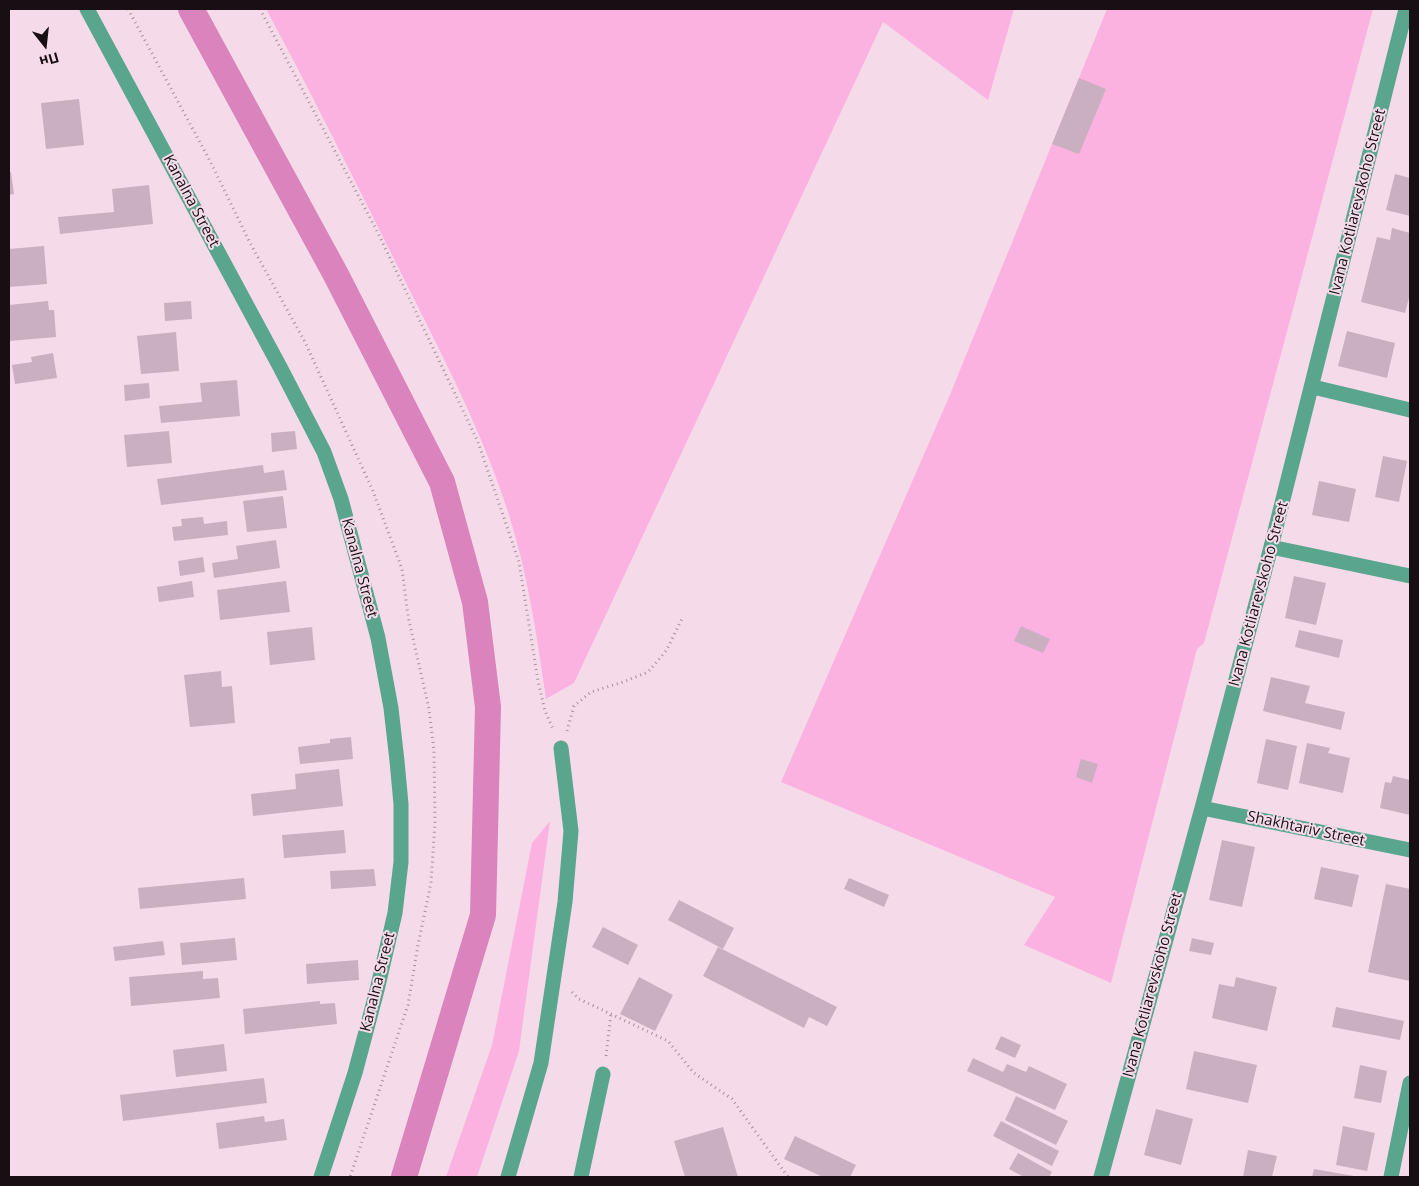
<!DOCTYPE html>
<html>
<head>
<meta charset="utf-8">
<style>
  body { margin:0 }
  #map { position:relative; width:1419px; height:1186px; overflow:hidden; background:#f5dbea; font-family:"Open Sans",sans-serif }
  canvas { display:block }
  .frame { position:absolute; inset:0; border:10px solid #180f15; pointer-events:none }
  .north { position:absolute; left:20px; top:20px; width:50px; height:50px; -webkit-text-stroke:4px #f5dbea; paint-order:stroke; rotate:164deg; font-size:14px; font-weight:700; line-height:20px; text-align:center; color:#180f15 }
  .north::after { content:''; display:block; margin:auto; width:18px; height:22px; background:#180f15; clip-path:polygon(50% 0,100% 100%,50% 72%,0 100%) }
</style>
</head>
<body>
<div id="map">
<canvas width="1419" height="1186"></canvas>
<div class="frame"></div>
<div class="north">Пн</div>
</div>
<script>
const c = document.querySelector('canvas').getContext('2d');
c.lineJoin = 'round';
function fillPath(path, color) {
  c.fillStyle = color;
  c.fill(path, 'evenodd');
}
function stroke(path, color, width, dash) {
  c.strokeStyle = color;
  c.lineWidth = width;
  c.lineCap = dash ? 'butt' : 'round';
  c.setLineDash(dash || []);
  c.stroke(path);
}
function write(font, color, halo, rows, align = 'center') {
  c.font = font + ' "Open Sans",sans-serif';
  c.lineWidth = 4;
  c.setLineDash([]);
  c.textBaseline = 'middle';
  c.strokeStyle = halo;
  c.fillStyle = color;
  for (const [text, x, y, turn = 0] of rows) {
    c.save();
    c.translate(x, y);
    c.rotate((+turn || 0) * Math.PI / 180);
    c.textAlign = isNaN(turn) ? turn : align;
    if (halo) c.strokeText(text, 0, 0);
    c.fillText(text, 0, 0);
    c.restore();
  }
}
const green = new Path2D(`
  M 266,9 L 1014,9 L 988,100 L 883,22 L 574,683 L 546,699 C 537,637 528,575 509,515 C 483,433 443,357 405,281 C 359,189 314,98 266,9 Z
  M 1107,9 L 1373,9 L 1204,643 L 1197,649 L 1111,983 L 1024,945 L 1055,897 L 781,782 L 949,397 Z
  M 550,821 L 519,1051 L 477,1177 L 446,1177 L 492,1045 L 532,843 Z`);
const canal = new Path2D(`
  M 191,9 L 335,273 L 442,482 L 475,602 L 488,707 L 483,915 L 404,1177`);
const building = new Path2D(`
  M 1079,78 L 1106,89 L 1079,154 L 1052,144 Z
  M 79,99 L 84,145 L 46,149 L 41,103 Z
  M 11,172 L 14,194 L 9,195 L 9,173 Z
  M 1395,174 L 1410,178 L 1410,216 L 1386,210 Z
  M 149,185 L 153,224 L 60,234 L 58,217 L 114,212 L 112,189 Z
  M 1392,228 L 1410,233 L 1410,294 L 1405,313 L 1361,302 L 1377,237 L 1390,240 Z
  M 44,246 L 47,284 L 9,287 L 9,249 Z
  M 48,301 L 49,310 L 54,310 L 56,337 L 9,341 L 9,305 Z
  M 191,301 L 192,319 L 165,321 L 164,303 Z
  M 1347,331 L 1395,343 L 1387,378 L 1338,366 Z
  M 176,332 L 179,371 L 141,374 L 137,336 Z
  M 53,353 L 57,378 L 15,384 L 12,365 L 32,362 L 31,357 Z
  M 237,380 L 240,416 L 161,423 L 159,406 L 202,402 L 200,383 Z
  M 149,383 L 150,398 L 125,401 L 124,385 Z
  M 169,431 L 172,463 L 127,467 L 124,435 Z
  M 295,431 L 297,449 L 272,452 L 271,433 Z
  M 1383,456 L 1407,461 L 1399,502 L 1375,497 Z
  M 263,465 L 264,473 L 284,470 L 287,490 L 161,505 L 157,479 Z
  M 1319,481 L 1356,489 L 1349,522 L 1312,515 Z
  M 283,496 L 287,528 L 247,532 L 243,501 Z
  M 203,517 L 204,524 L 227,521 L 228,535 L 174,541 L 172,527 L 182,526 L 181,519 Z
  M 276,540 L 280,568 L 214,578 L 212,563 L 238,559 L 236,546 Z
  M 203,557 L 205,572 L 180,576 L 178,561 Z
  M 1294,576 L 1326,583 L 1316,625 L 1285,618 Z
  M 192,581 L 194,597 L 159,602 L 157,587 Z
  M 286,581 L 290,612 L 220,620 L 217,590 Z
  M 1021,626 L 1050,639 L 1043,653 L 1014,641 Z
  M 312,627 L 315,660 L 270,665 L 267,632 Z
  M 1299,630 L 1343,640 L 1339,658 L 1295,647 Z
  M 221,671 L 222,687 L 232,686 L 235,723 L 190,727 L 184,675 Z
  M 1271,677 L 1310,686 L 1305,703 L 1345,712 L 1341,730 L 1263,711 Z
  M 351,737 L 353,759 L 300,764 L 298,747 L 330,743 L 330,739 Z
  M 1266,739 L 1297,746 L 1288,790 L 1257,783 Z
  M 1307,743 L 1330,748 L 1328,753 L 1350,758 L 1343,793 L 1299,783 Z
  M 1081,759 L 1098,764 L 1092,783 L 1076,777 Z
  M 339,769 L 343,806 L 253,816 L 251,794 L 296,789 L 295,774 Z
  M 1393,776 L 1410,780 L 1410,815 L 1380,808 L 1385,782 L 1391,783 Z
  M 344,830 L 346,853 L 284,858 L 282,835 Z
  M 1222,840 L 1255,847 L 1242,907 L 1209,900 Z
  M 1321,867 L 1359,875 L 1352,907 L 1314,899 Z
  M 374,869 L 376,886 L 331,889 L 330,871 Z
  M 244,878 L 246,899 L 140,909 L 138,888 Z
  M 849,878 L 889,895 L 884,907 L 844,889 Z
  M 1386,884 L 1410,889 L 1410,981 L 1368,972 Z
  M 679,900 L 734,928 L 723,949 L 668,920 Z
  M 603,927 L 638,945 L 628,965 L 592,947 Z
  M 235,938 L 237,960 L 182,965 L 180,943 Z
  M 1192,938 L 1214,943 L 1211,955 L 1189,951 Z
  M 163,941 L 165,955 L 115,961 L 113,947 Z
  M 718,947 L 837,1007 L 827,1026 L 809,1017 L 804,1028 L 703,976 Z
  M 358,960 L 359,980 L 307,984 L 306,964 Z
  M 203,971 L 203,979 L 218,978 L 220,998 L 131,1006 L 129,977 Z
  M 639,977 L 673,995 L 655,1031 L 620,1014 Z
  M 1236,977 L 1277,987 L 1267,1031 L 1212,1018 L 1219,984 L 1234,987 Z
  M 320,1001 L 320,1004 L 335,1003 L 337,1024 L 245,1034 L 243,1009 Z
  M 1336,1007 L 1404,1021 L 1400,1040 L 1332,1027 Z
  M 1001,1036 L 1021,1045 L 1015,1058 L 995,1049 Z
  M 224,1044 L 227,1071 L 176,1077 L 173,1050 Z
  M 1194,1051 L 1257,1065 L 1248,1103 L 1186,1089 Z
  M 973,1058 L 1003,1072 L 1007,1064 L 1026,1072 L 1029,1066 L 1067,1084 L 1055,1110 L 967,1071 Z
  M 1360,1065 L 1387,1071 L 1381,1103 L 1354,1098 Z
  M 264,1078 L 267,1103 L 123,1121 L 120,1095 Z
  M 1016,1096 L 1068,1121 L 1056,1145 L 1005,1120 Z
  M 1156,1109 L 1193,1119 L 1181,1165 L 1144,1155 Z
  M 264,1116 L 265,1122 L 284,1119 L 287,1140 L 219,1149 L 216,1123 Z
  M 1001,1121 L 1059,1151 L 1052,1166 L 993,1136 Z
  M 1343,1126 L 1375,1133 L 1367,1171 L 1336,1165 Z
  M 723,1127 L 738,1177 L 685,1177 L 674,1141 Z
  M 795,1136 L 856,1165 L 850,1177 L 823,1177 L 784,1159 Z
  M 1248,1150 L 1277,1156 L 1272,1177 L 1243,1177 Z
  M 1018,1153 L 1052,1172 L 1049,1177 L 1024,1177 L 1009,1169 Z
  M 1314,1169 L 1354,1176 L 1354,1177 L 1312,1177 Z`);
const path = new Path2D(`
  M 128,9 L 210,161 L 250,243 L 305,342 L 373,491 L 402,569 L 408,616 L 429,709 L 434,751 L 435,822 L 431,883 L 418,945 L 408,1005 L 350,1177
  M 260,9 L 378,233 L 478,442 L 519,562 L 538,681 L 545,711 L 553,729
  M 567,731 L 574,706 L 591,692 L 623,682 L 648,672 L 666,651 L 682,619
  M 572,992 L 579,999 L 668,1041 L 694,1073 L 732,1099 L 788,1177
  M 606,1056 L 611,1014`);
const minor = new Path2D(`
  M 87,9 L 280,367 L 324,452 L 341,499 L 378,638 L 391,708 L 397,761 L 401,804 L 401,862 L 395,913 L 377,990 L 355,1073 L 321,1177
  M 1313,387 L 1410,410
  M 1271,547 L 1410,576
  M 1202,808 L 1410,850
  M 508,1177 L 541,1063 L 565,902 L 571,831 L 561,748
  M 581,1177 L 603,1074
  M 1101,1177 L 1202,808 L 1271,547 L 1406,9
  M 1391,1177 L 1410,1083`);
const streetNames = [
  ["Kanalna Street",191,201,62],
  ["Ivana Kotliarevskoho Street",1358,202,-76],
  ["Kanalna Street",359,568,75],
  ["Ivana Kotliarevskoho Street",1259,594,-75],
  ["Shakhtariv Street",1306,829,12],
  ["Kanalna Street",378,982,-76],
  ["Ivana Kotliarevskoho Street",1153,985,-75]
];
fillPath(green, '#fcb2e1');
stroke(canal, '#da83bc', 26);
fillPath(building, '#c9afbf');
stroke(path, '#a5919d', 3, [1, 4]);
stroke(minor, '#59a58e', 15);
write('15px', '#180f15', '#f5dbea', streetNames);
</script>
</body>
</html>
